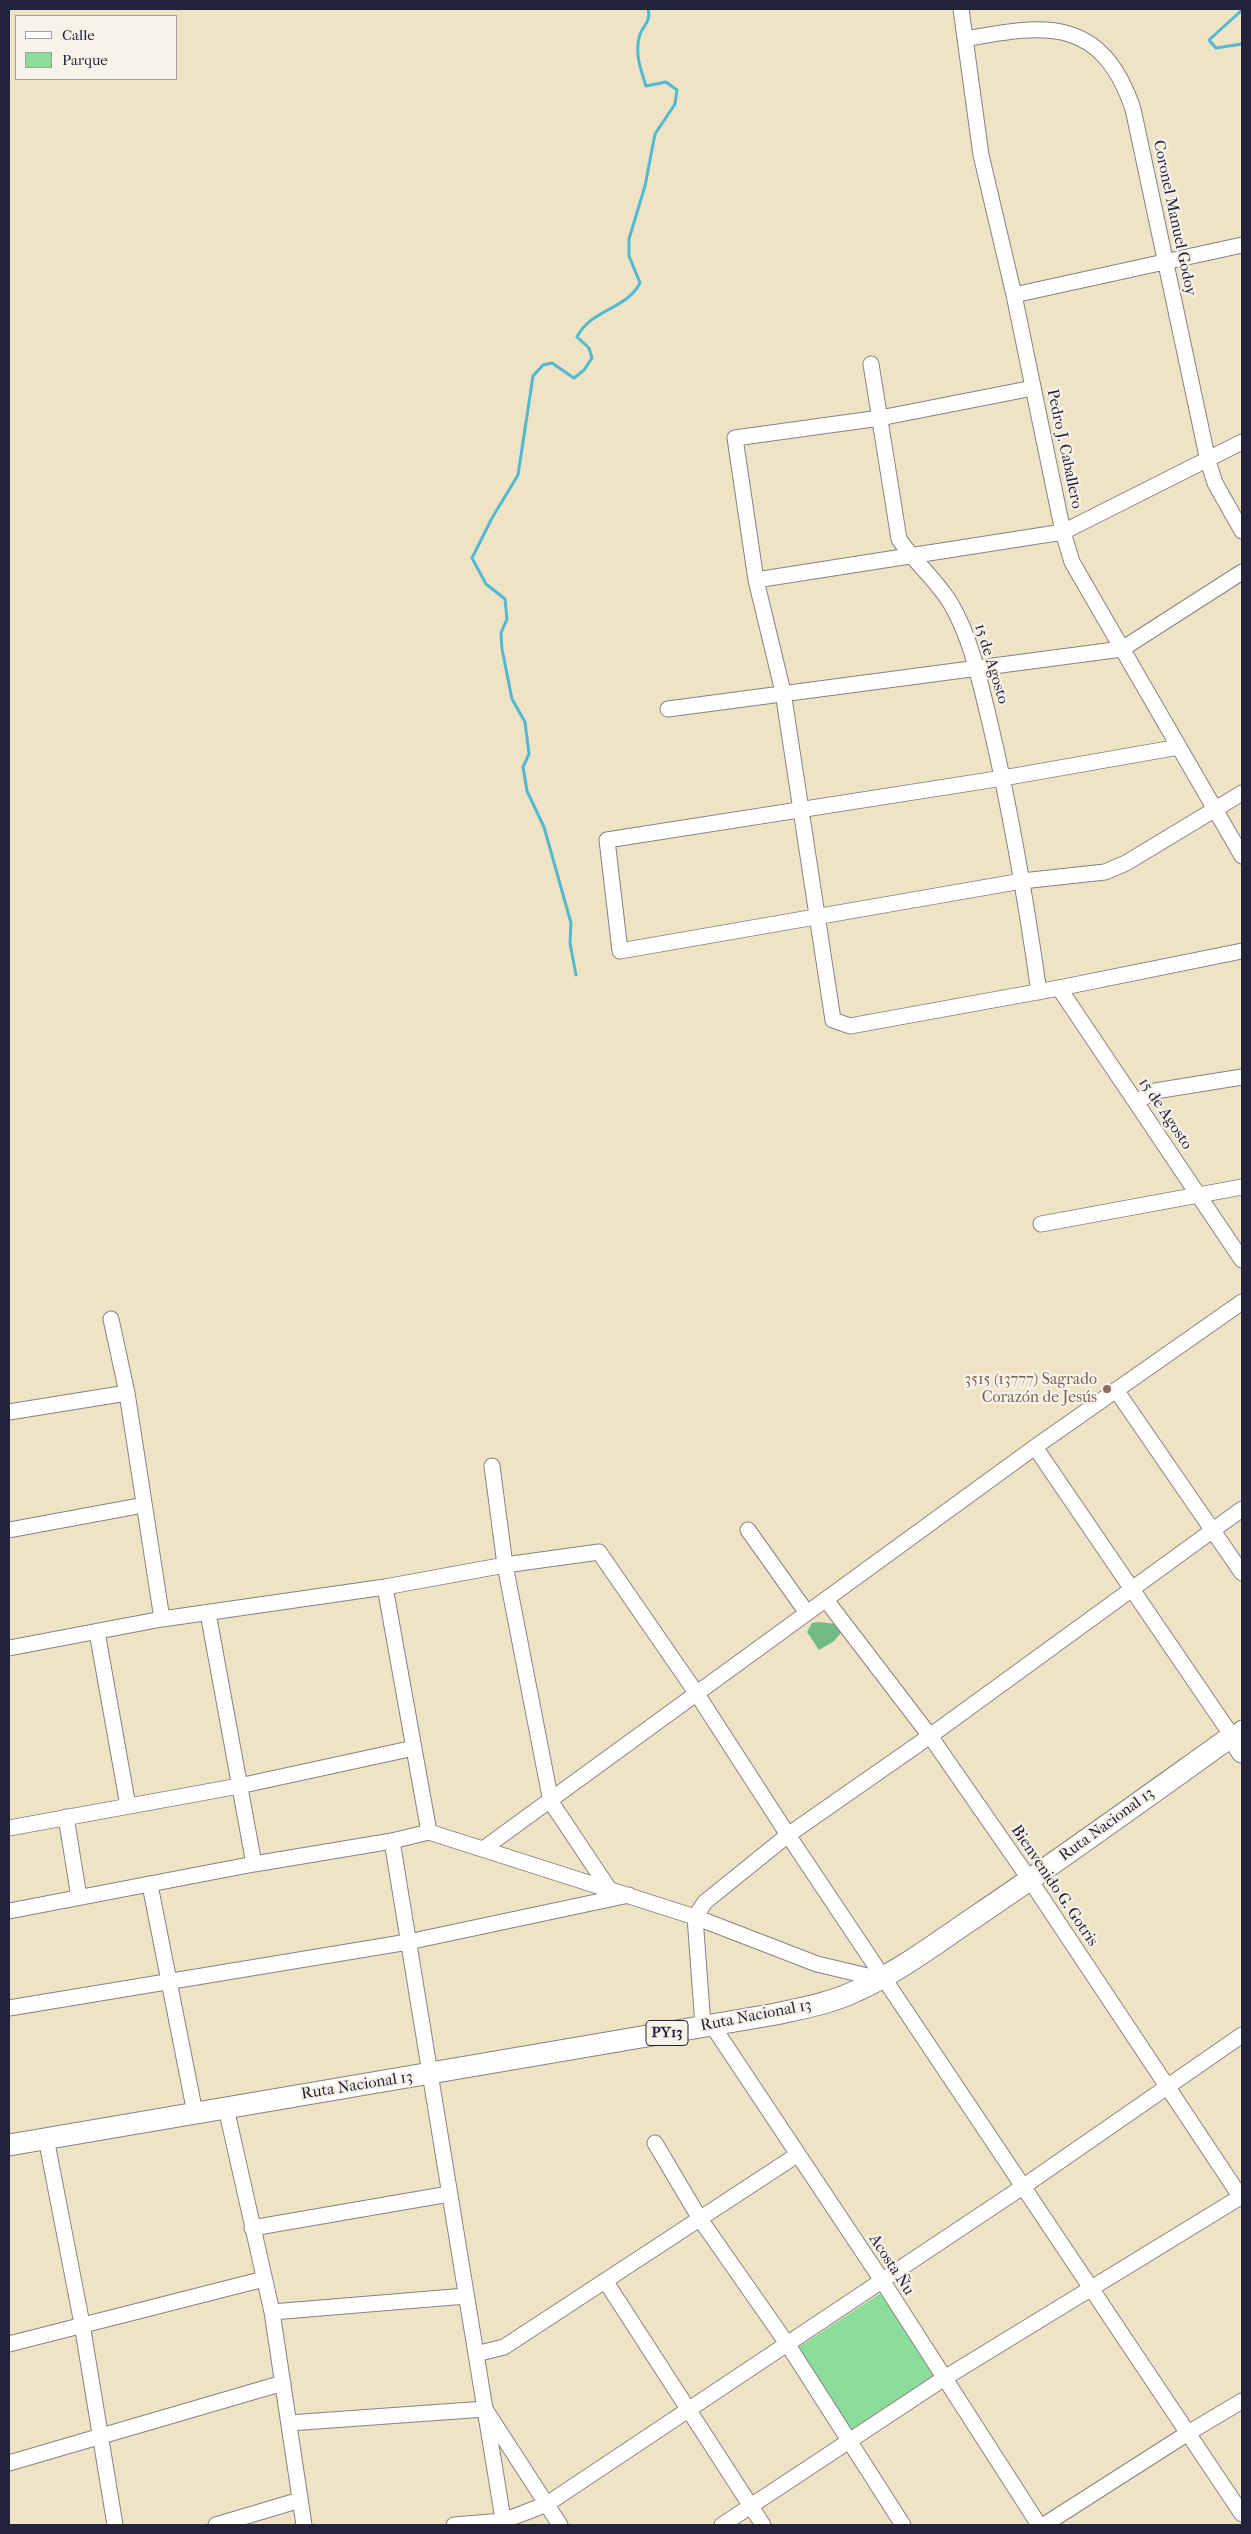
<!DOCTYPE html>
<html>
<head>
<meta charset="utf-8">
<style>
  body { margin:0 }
  #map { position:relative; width:1251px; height:2534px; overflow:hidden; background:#eee3c5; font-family:"IM FELL French Canon",serif }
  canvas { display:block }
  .frame { position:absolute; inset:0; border:10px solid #22223b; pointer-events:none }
  .legend { position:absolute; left:15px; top:15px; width:162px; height:65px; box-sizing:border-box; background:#f7f3e8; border:1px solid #a29fa3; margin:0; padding:6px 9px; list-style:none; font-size:15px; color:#22223b }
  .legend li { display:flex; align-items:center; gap:10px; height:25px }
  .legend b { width:25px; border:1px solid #a29fa3 }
</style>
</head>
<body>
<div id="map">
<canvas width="1251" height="2534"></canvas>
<div class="frame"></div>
<ul class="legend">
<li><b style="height:6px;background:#fff"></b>Calle</li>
<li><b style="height:14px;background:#8cdc9c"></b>Parque</li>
</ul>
</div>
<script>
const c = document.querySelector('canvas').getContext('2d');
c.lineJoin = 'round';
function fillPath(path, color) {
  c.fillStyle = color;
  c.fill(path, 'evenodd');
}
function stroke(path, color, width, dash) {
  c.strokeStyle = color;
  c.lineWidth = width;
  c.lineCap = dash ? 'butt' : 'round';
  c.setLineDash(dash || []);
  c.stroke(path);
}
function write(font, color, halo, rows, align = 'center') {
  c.font = font + ' "IM FELL French Canon",serif';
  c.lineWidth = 4.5;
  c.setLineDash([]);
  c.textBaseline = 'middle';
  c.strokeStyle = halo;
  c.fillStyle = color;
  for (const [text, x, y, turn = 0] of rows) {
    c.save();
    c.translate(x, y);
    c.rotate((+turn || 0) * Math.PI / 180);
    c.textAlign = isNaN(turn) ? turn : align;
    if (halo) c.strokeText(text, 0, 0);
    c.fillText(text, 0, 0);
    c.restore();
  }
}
const green = new Path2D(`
  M 881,2293 L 935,2377 L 852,2432 L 797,2348 Z`);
const forest = new Path2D(`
  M 820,1622 L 836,1624 L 842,1632 L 834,1641 L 819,1650 L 807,1632 L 812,1623 Z`);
const stream = new Path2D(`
  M 1242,10 L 1209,40 L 1216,48 L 1242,44
  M 576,975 L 570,943 L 571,923 L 544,827 L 527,791 L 523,767 L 529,754 L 525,722 L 512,699 L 502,649 L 501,633 L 507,619 L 505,599 L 486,584 L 472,558 L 492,518 L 518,475 L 533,376 L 543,365 L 552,363 L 574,378 L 584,370 L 592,358 L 589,348 L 577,337 C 591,309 626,310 640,283 L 629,256 L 629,239 L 645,186 L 655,134 L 675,104 L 677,90 L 666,82 L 646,86 C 641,70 635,55 639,38 C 641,26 652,23 648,9`);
const minor = new Path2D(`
  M 961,9 L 981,155 L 1014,295 L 1063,532 L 1072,562 L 1242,856
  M 966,39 C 1048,23 1102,18 1133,109 L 1208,461 L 1215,483 L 1242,531
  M 1014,295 L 1242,245
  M 871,364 L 899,539 C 914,562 937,580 951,604 C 972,640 980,683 990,723 C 1011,812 1026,901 1039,992
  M 1033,388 L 880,418 L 735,438 L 756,580 L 1063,532 L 1242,442
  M 756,580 L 783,692 L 833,1020 L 850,1026 L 1059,988 L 1242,951
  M 668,709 L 1122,649 L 1242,572
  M 1179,747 L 1003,778 L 607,840 L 620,951 L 1022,881 L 1105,872 L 1126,863 L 1242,793
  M 1059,988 L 1242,1260
  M 1136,1102 L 1155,1091 L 1242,1077
  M 1041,1224 L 1242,1187
  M 111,1319 L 127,1393 L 162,1619
  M 1116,1390 L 1242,1573
  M 9,1412 L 127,1393
  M 1035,1447 L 1232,1736 L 1242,1728
  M 492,1466 L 505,1565 L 551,1802 L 609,1889
  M 9,1530 L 144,1505
  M 748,1530 L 807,1613
  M 385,1587 L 429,1832
  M 826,1600 L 930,1736 L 1030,1880 L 1242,2199
  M 208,1613 L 254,1864
  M 97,1632 L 128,1806
  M 9,1648 L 162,1619 L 385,1587 L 505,1565 L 599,1552 L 697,1694 L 788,1835 L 1242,2514
  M 66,1817 L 79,1897
  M 9,1828 L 239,1786 L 414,1748
  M 392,1841 L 504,2525
  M 483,1849 L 1035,1447 L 1242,1302
  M 150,1885 L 195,2113
  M 9,1911 L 254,1864 L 392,1841 L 429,1832 L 695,1917 L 817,1964 L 880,1979
  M 9,2008 L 408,1942 L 629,1895
  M 712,2025 L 883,2282 L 1039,2525
  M 703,2026 L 695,1917 L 705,1902 L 788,1835 L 930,1736 L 1242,1509
  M 226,2108 L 272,2312 L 304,2525
  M 46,2138 L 82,2324 L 115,2525
  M 655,2143 L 700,2219 L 788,2345 L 903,2525
  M 252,2228 L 449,2194
  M 606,2282 L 763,2525
  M 272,2312 L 466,2296
  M 9,2344 L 264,2279
  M 476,2354 L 504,2347 L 797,2155
  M 289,2423 L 485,2409 L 560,2525
  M 9,2463 L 283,2383
  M 216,2525 L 300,2500
  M 454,2525 L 503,2521 L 547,2504 L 1024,2186 L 1242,2035
  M 722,2525 L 943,2379 L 1242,2196
  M 1044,2525 L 1188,2433 L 1242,2401`);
const highway = new Path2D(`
  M 9,2145 L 776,2014 C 803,2008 831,2003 856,1991 C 899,1972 939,1941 978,1915 C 1064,1857 1148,1796 1232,1736 L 1242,1752`);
const markers = [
  [1107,1389,5,"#8d6e63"]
];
const shields = [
  [667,2033,42]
];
const shieldNames = [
  ["PY13",667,2033]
];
const streetNames = [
  ["Coronel Manuel Godoy",1174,218,78],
  ["Pedro J. Caballero",1064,449,78],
  ["15 de Agosto",991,664,73],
  ["15 de Agosto",1165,1114,56],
  ["Ruta Nacional 13",1107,1825,-36],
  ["Bienvenido G. Gotris",1054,1886,56],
  ["Ruta Nacional 13",756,2016,-11],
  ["Ruta Nacional 13",357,2086,-9],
  ["Acosta Ñu",891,2265,57]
];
const educationNames = [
  ["3515 (13777) Sagrado",1097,1380],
  ["Corazón de Jesús",1097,1398]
];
fillPath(green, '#8cdc9c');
fillPath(forest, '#71bc84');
stroke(stream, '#52b9d0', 3);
stroke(minor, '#888280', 17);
stroke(highway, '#888280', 23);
stroke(minor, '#fff', 15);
stroke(highway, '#fff', 21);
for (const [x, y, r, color] of markers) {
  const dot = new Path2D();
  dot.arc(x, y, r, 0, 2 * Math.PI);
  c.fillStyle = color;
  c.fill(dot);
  stroke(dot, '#f7f3e8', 2);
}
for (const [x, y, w] of shields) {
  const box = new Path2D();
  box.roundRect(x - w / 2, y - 12.5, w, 25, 4);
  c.fillStyle = '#f7f3e8';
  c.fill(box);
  stroke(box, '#22223b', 1);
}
write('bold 15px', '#22223b', null, shieldNames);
write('16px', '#22223b', '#f7f3e8', streetNames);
write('16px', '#785e54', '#f7f3e8', educationNames, 'right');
</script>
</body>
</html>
